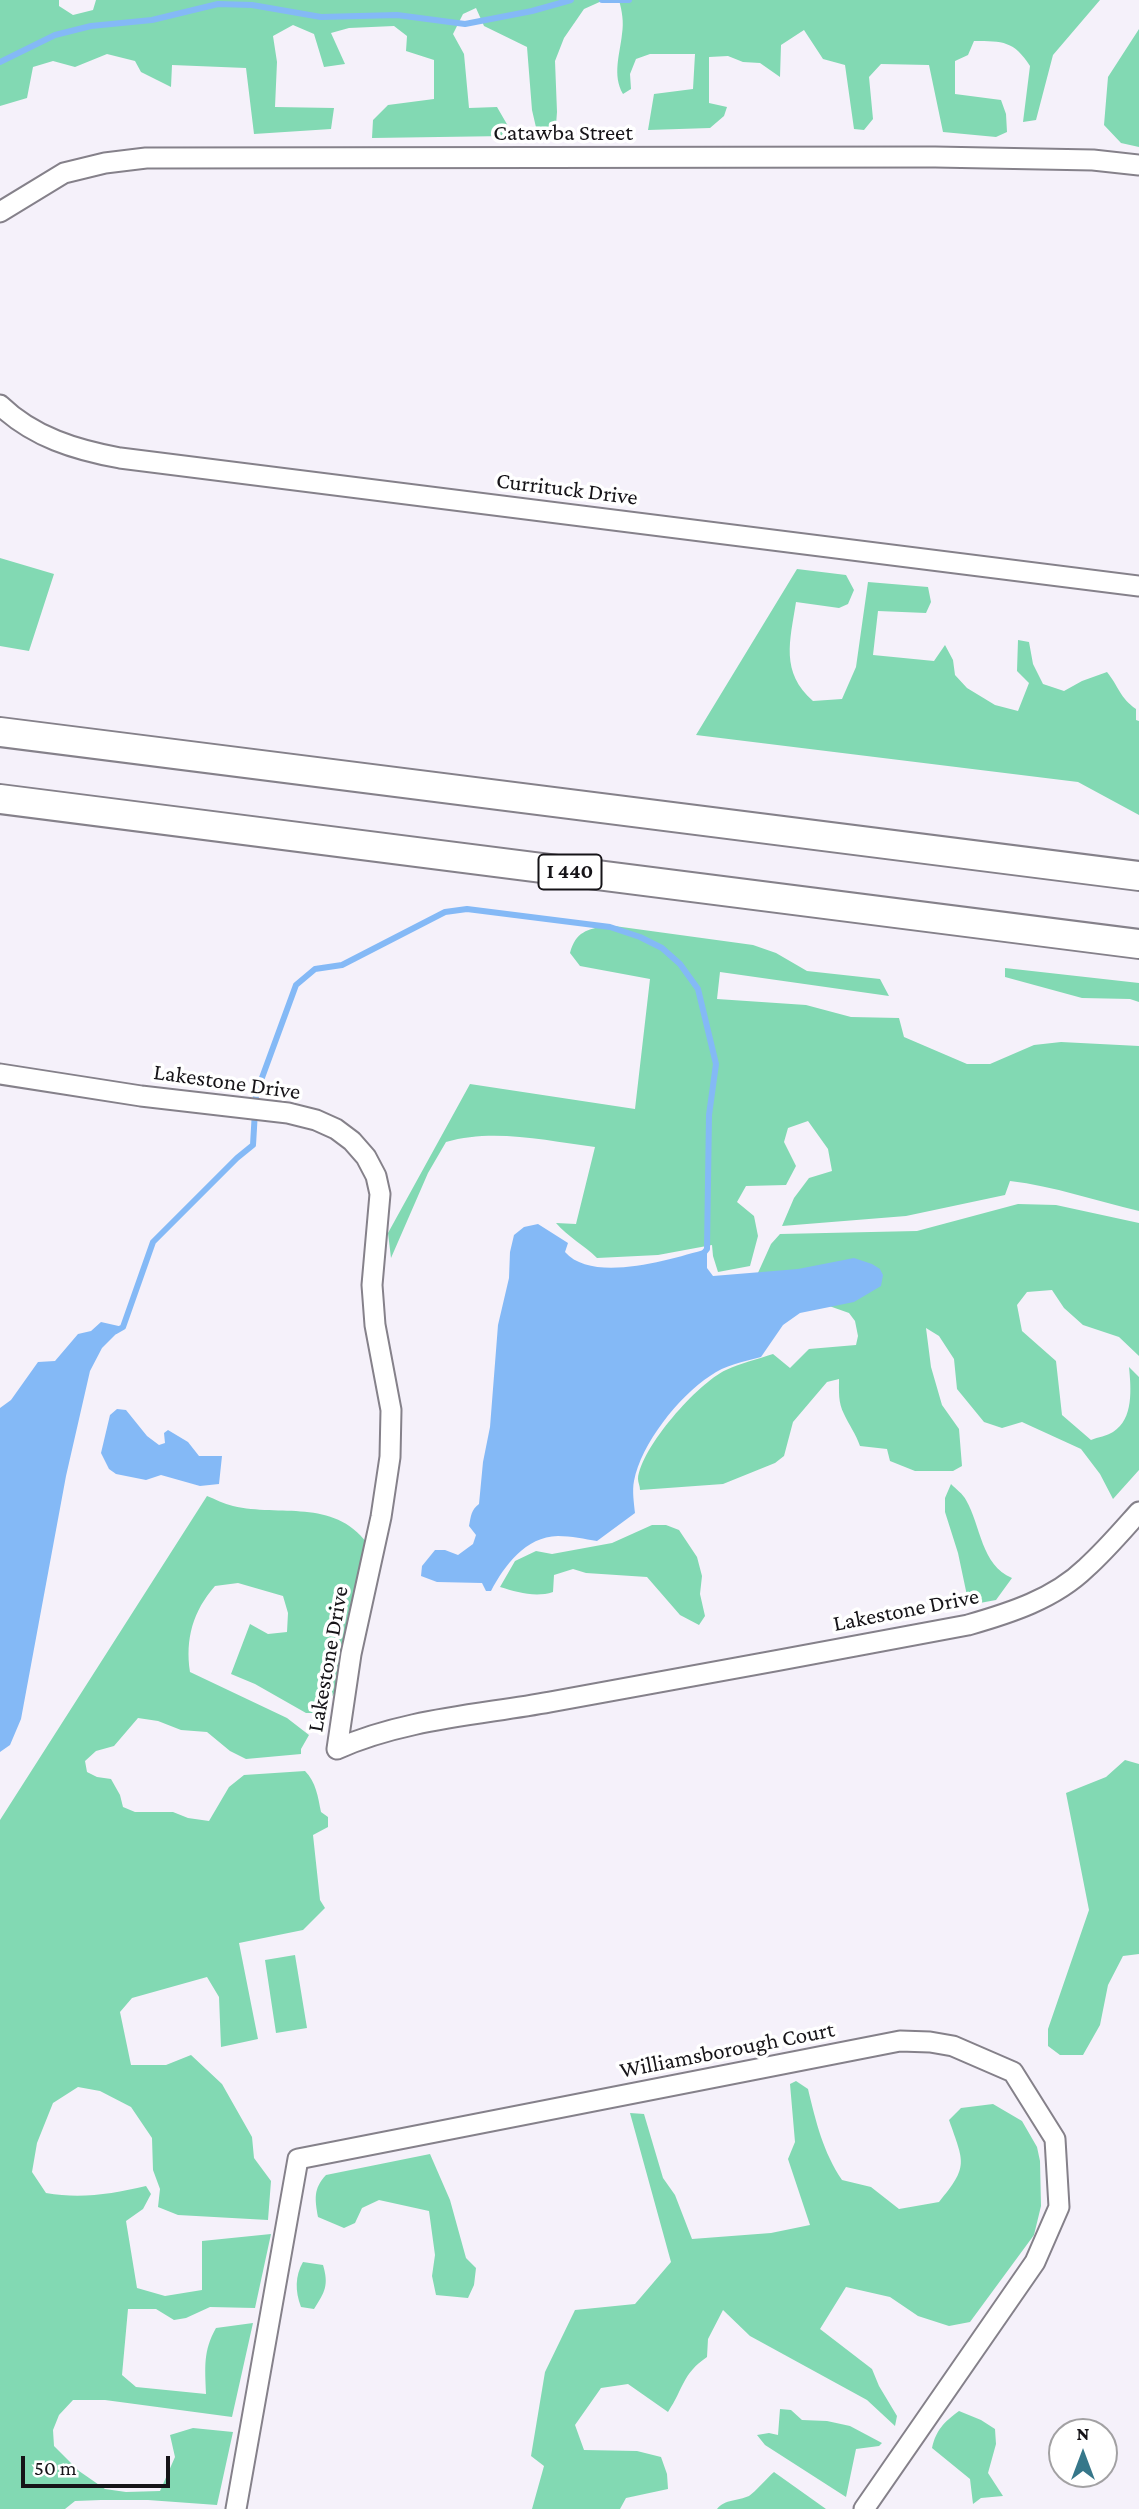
<!DOCTYPE html>
<html>
<head>
<meta charset="utf-8">
<style>
  body { margin:0 }
  #map { position:relative; width:1139px; height:2509px; overflow:hidden; background:#f5f1fa; font-family:"Crimson Pro",serif }
  canvas { display:block }
  .north { position:absolute; left:1048px; top:2418px; width:70px; height:70px; box-sizing:border-box; background:#fff; border:2px solid #a2a1a3; border-radius:50%; rotate:0deg; font-size:19px; font-weight:700; line-height:28px; text-align:center; color:#161418 }
  .north::after { content:''; display:block; margin:auto; width:24px; height:32px; background:#36778a; clip-path:polygon(50% 0,100% 100%,50% 72%,0 100%) }
  .scale { position:absolute; left:21px; top:2456px; width:149px; height:32px; box-sizing:border-box; border:4px solid #161418; border-top:0; padding-left:9px; font-size:21px; line-height:24px; white-space:nowrap; color:#161418; -webkit-text-stroke:5px #fff; paint-order:stroke }
</style>
</head>
<body>
<div id="map">
<canvas width="1139" height="2509"></canvas>
<div class="north">N</div>
<div class="scale">50 m</div>
</div>
<script>
const c = document.querySelector('canvas').getContext('2d');
c.lineJoin = 'round';
function fillPath(path, color) {
  c.fillStyle = color;
  c.fill(path, 'evenodd');
}
function stroke(path, color, width, dash) {
  c.strokeStyle = color;
  c.lineWidth = width;
  c.lineCap = dash ? 'butt' : 'round';
  c.setLineDash(dash || []);
  c.stroke(path);
}
function write(font, color, halo, rows, align = 'center') {
  c.font = font + ' "Crimson Pro",serif';
  c.lineWidth = 7;
  c.setLineDash([]);
  c.textBaseline = 'middle';
  c.strokeStyle = halo;
  c.fillStyle = color;
  for (const [text, x, y, turn = 0] of rows) {
    c.save();
    c.translate(x, y);
    c.rotate((+turn || 0) * Math.PI / 180);
    c.textAlign = isNaN(turn) ? turn : align;
    if (halo) c.strokeText(text, 0, 0);
    c.fillText(text, 0, 0);
    c.restore();
  }
}
const green = new Path2D(`
  M 0,0 L 59,0 L 59,6 L 73,15 L 93,10 L 96,0 L 604,0 L 584,9 L 564,38 L 555,61 L 557,112 L 555,138 L 538,136 L 532,110 L 527,47 L 484,26 L 476,8 L 463,14 L 453,34 L 464,54 L 469,108 L 497,107 L 508,126 L 506,136 L 372,138 L 373,120 L 388,105 L 434,99 L 434,60 L 406,51 L 407,36 L 394,26 L 349,28 L 331,33 L 345,64 L 324,67 L 314,34 L 293,25 L 273,36 L 277,62 L 275,107 L 334,108 L 331,129 L 254,134 L 246,68 L 172,65 L 171,87 L 141,72 L 135,61 L 107,54 L 75,67 L 53,61 L 33,67 L 27,98 L 0,106 Z
  M 619,0 L 1100,0 L 1053,55 L 1036,120 L 1023,122 L 1030,66 C 1014,41 1003,41 974,41 L 968,55 L 955,61 L 955,94 L 1001,100 L 1006,114 L 1007,132 L 996,137 L 943,132 L 929,65 L 881,64 L 869,77 L 873,119 L 864,130 L 854,129 L 845,65 L 823,59 L 804,30 L 781,45 L 780,77 L 760,63 L 743,62 L 728,56 L 709,57 L 709,103 L 727,107 L 724,116 L 710,128 L 648,130 L 654,94 L 693,89 L 695,54 L 650,54 L 636,59 L 630,74 L 631,89 L 623,94 C 612,75 620,54 622,34 C 624,22 622,11 619,0 Z
  M 1139,29 L 1139,147 L 1121,143 L 1104,125 L 1108,77 Z
  M 0,558 L 54,574 L 29,651 L 0,646 Z
  M 797,569 L 846,575 L 854,590 L 848,604 L 839,608 L 796,602 C 790,641 780,672 813,701 L 842,699 L 856,667 L 868,582 L 928,587 L 931,602 L 926,613 L 878,611 L 873,655 L 934,661 L 945,645 L 953,660 L 955,675 L 967,688 L 995,705 L 1018,711 L 1029,683 L 1017,671 L 1018,640 L 1029,642 L 1033,664 L 1043,684 L 1064,691 L 1082,681 L 1107,672 C 1119,687 1120,698 1136,709 L 1136,720 L 1139,721 L 1139,815 L 1078,782 L 696,735 Z
  M 607,925 L 753,945 L 776,953 L 807,971 L 880,979 L 889,996 L 720,972 L 717,999 L 806,1005 L 851,1017 L 899,1018 L 904,1037 L 967,1064 L 990,1064 L 1034,1045 L 1061,1042 L 1139,1046 L 1139,1211 C 1096,1201 1054,1186 1010,1181 L 1005,1195 L 906,1216 L 782,1226 L 794,1198 L 809,1178 L 832,1171 L 828,1149 L 808,1121 L 788,1128 L 784,1142 L 796,1166 L 786,1185 L 746,1186 L 737,1202 L 754,1216 L 758,1236 L 750,1266 L 718,1272 L 713,1256 L 712,1245 L 658,1255 L 597,1258 C 584,1245 568,1237 556,1223 L 576,1224 L 595,1147 C 547,1141 494,1128 446,1142 L 428,1173 L 391,1258 L 388,1233 L 470,1084 L 635,1109 L 650,979 L 580,966 L 570,953 C 576,931 587,930 607,925 Z
  M 1005,968 L 1139,983 L 1139,1002 L 1130,999 L 1082,998 L 1005,977 Z
  M 1018,1204 L 1056,1205 L 1139,1223 L 1139,1356 L 1119,1337 L 1083,1325 L 1064,1308 L 1052,1290 L 1027,1292 L 1017,1305 L 1022,1331 L 1056,1361 L 1062,1415 L 1091,1440 C 1098,1437 1107,1436 1113,1432 C 1134,1419 1131,1388 1129,1367 L 1139,1377 L 1139,1470 L 1113,1499 L 1100,1474 L 1081,1449 L 1022,1422 L 1002,1428 L 984,1422 L 957,1389 L 954,1359 L 939,1336 L 926,1328 L 931,1367 L 942,1405 L 959,1429 L 962,1466 L 953,1471 L 915,1471 L 890,1461 L 887,1449 L 860,1446 C 856,1434 849,1425 844,1414 C 838,1403 839,1391 839,1379 L 827,1382 L 793,1422 L 784,1456 L 775,1463 L 723,1484 L 640,1490 C 640,1486 638,1482 638,1479 C 641,1447 698,1383 726,1370 C 741,1363 758,1359 773,1354 L 790,1368 L 809,1349 L 856,1345 L 858,1336 L 855,1321 L 849,1313 L 815,1301 L 757,1275 L 771,1244 L 780,1234 L 917,1231 Z
  M 951,1484 C 956,1489 963,1494 966,1500 C 981,1526 981,1565 1012,1578 L 996,1600 L 969,1605 L 958,1553 L 945,1512 L 945,1498 Z
  M 207,1496 C 215,1499 224,1504 233,1506 C 280,1517 333,1498 367,1543 L 338,1689 L 318,1713 L 306,1713 L 255,1684 L 231,1674 L 250,1624 L 268,1634 L 287,1632 L 288,1613 L 283,1596 L 238,1583 L 215,1586 C 193,1611 185,1639 190,1672 L 287,1718 L 309,1735 L 301,1749 L 301,1754 L 246,1759 L 230,1751 L 207,1732 L 181,1730 L 158,1721 L 138,1718 L 114,1746 L 96,1751 L 85,1761 L 87,1772 L 97,1777 L 111,1779 L 120,1795 L 123,1807 L 135,1812 L 173,1812 L 188,1818 L 209,1821 L 229,1787 L 244,1775 L 305,1771 C 316,1782 318,1797 321,1812 L 328,1817 L 328,1827 L 313,1835 L 320,1900 L 325,1908 L 303,1930 L 239,1943 L 258,2039 L 221,2047 L 219,1997 L 207,1977 L 132,1998 L 120,2012 L 131,2065 L 166,2065 L 191,2055 L 222,2084 L 252,2137 L 254,2158 L 271,2181 L 268,2220 L 178,2215 L 158,2207 L 160,2189 L 153,2170 L 152,2138 L 131,2107 L 100,2091 L 78,2087 L 53,2103 L 37,2143 L 32,2172 L 46,2193 C 81,2199 112,2194 146,2186 L 151,2194 L 143,2209 L 126,2221 L 137,2288 L 165,2296 L 202,2290 L 202,2241 L 271,2234 L 255,2308 L 210,2307 L 186,2318 L 174,2320 L 156,2309 L 128,2309 L 122,2375 L 136,2387 L 206,2394 C 205,2367 203,2351 216,2328 L 253,2323 L 232,2417 L 105,2400 L 73,2400 L 59,2415 L 53,2430 L 54,2446 L 79,2471 L 105,2489 L 126,2492 L 160,2491 L 175,2457 L 170,2435 L 193,2428 L 233,2432 L 217,2505 L 148,2500 L 101,2500 L 75,2501 L 65,2509 L 0,2509 L 0,1820 Z
  M 652,1525 L 666,1525 L 679,1530 L 697,1557 L 702,1576 L 700,1594 L 705,1616 L 699,1625 L 680,1615 L 647,1577 L 586,1573 L 573,1569 L 554,1575 L 553,1592 C 535,1598 517,1592 500,1587 L 515,1561 L 536,1551 L 552,1554 L 612,1543 Z
  M 1125,1760 L 1139,1764 L 1139,1954 L 1123,1956 L 1108,1985 L 1100,2025 L 1083,2055 L 1060,2055 L 1048,2046 L 1048,2029 L 1089,1910 L 1066,1793 L 1106,1777 Z
  M 295,1955 L 307,2028 L 276,2033 L 265,1960 Z
  M 796,2081 L 808,2089 C 816,2122 823,2152 842,2180 L 871,2187 L 899,2209 L 939,2202 C 969,2166 964,2163 949,2120 L 961,2108 L 993,2104 L 1022,2121 L 1037,2147 L 1040,2161 L 1041,2206 L 1034,2235 L 970,2322 L 949,2326 L 918,2316 L 890,2297 L 846,2287 L 820,2329 L 872,2369 L 879,2386 L 897,2416 L 895,2426 L 867,2400 L 750,2336 L 723,2310 L 708,2339 L 707,2357 C 682,2374 684,2388 668,2412 L 628,2384 L 601,2388 L 575,2425 L 584,2450 L 637,2451 L 661,2457 L 667,2474 L 668,2489 L 626,2498 L 620,2509 L 532,2509 L 544,2466 L 531,2456 L 545,2372 L 575,2310 L 635,2304 L 671,2262 L 630,2113 L 644,2114 L 663,2178 L 675,2195 L 692,2239 L 771,2233 L 810,2225 L 788,2159 L 795,2142 L 790,2084 Z
  M 430,2154 L 450,2200 L 466,2258 L 476,2268 L 474,2285 L 468,2298 L 436,2295 L 432,2276 L 435,2255 L 429,2211 L 379,2200 L 362,2208 L 355,2223 L 344,2228 L 318,2217 C 315,2199 313,2189 326,2175 Z
  M 303,2262 L 323,2265 C 329,2285 325,2292 314,2309 L 301,2307 C 295,2291 295,2276 303,2262 Z
  M 780,2409 L 791,2410 L 802,2420 L 827,2421 L 850,2426 L 882,2443 L 879,2446 L 856,2449 L 846,2497 L 765,2445 L 757,2435 L 769,2433 L 778,2435 Z
  M 959,2411 L 981,2420 L 995,2429 L 996,2444 L 988,2473 L 1003,2496 L 981,2498 L 973,2504 L 970,2479 L 932,2448 C 936,2430 944,2422 959,2411 Z
  M 774,2472 L 826,2509 L 717,2509 C 725,2499 738,2501 749,2496 C 755,2492 767,2478 774,2472 Z`);
const water = new Path2D(`
  M 538,1224 L 568,1243 L 565,1252 C 593,1284 671,1259 707,1249 L 707,1268 L 713,1276 L 798,1269 L 854,1258 L 872,1264 L 880,1269 L 883,1275 L 881,1286 L 854,1302 L 800,1313 L 783,1325 L 761,1357 C 743,1362 725,1365 710,1376 C 679,1396 641,1444 634,1481 C 632,1491 634,1503 635,1513 L 597,1541 C 585,1539 571,1536 558,1536 C 525,1537 505,1565 491,1591 L 486,1591 L 482,1583 L 437,1582 L 421,1576 L 422,1566 L 435,1550 L 445,1550 L 458,1555 L 473,1544 L 476,1535 L 469,1526 C 471,1516 471,1510 479,1504 L 483,1462 L 490,1427 L 498,1325 L 509,1278 L 510,1252 L 514,1235 L 524,1227 Z
  M 101,1322 L 123,1327 L 102,1348 L 90,1371 L 66,1476 L 21,1719 L 10,1745 L 0,1752 L 0,1408 L 11,1400 L 38,1362 L 55,1361 L 78,1334 L 91,1331 Z
  M 117,1409 L 126,1410 L 147,1436 L 159,1445 L 165,1443 L 164,1433 L 168,1430 L 188,1442 L 199,1456 L 222,1456 L 219,1484 L 200,1486 L 161,1475 L 146,1480 L 116,1474 L 109,1469 L 101,1453 L 110,1415 Z`);
const stream = new Path2D(`
  M 602,0 L 629,0
  M 0,62 L 55,35 L 91,26 L 152,20 L 218,4 L 252,5 L 321,17 L 397,15 L 465,24 L 532,11 L 571,0
  M 116,1331 L 123,1327 L 153,1242 L 237,1158 L 253,1145 L 256,1094 L 296,985 L 315,969 L 342,965 L 445,912 L 467,909 L 610,927 L 640,937 L 662,948 L 680,964 L 698,989 L 716,1064 L 709,1115 L 707,1249 L 703,1254`);
const minor = new Path2D(`
  M 0,212 L 64,173 L 105,163 L 146,158 L 935,157 L 1093,160 L 1139,165
  M 0,405 C 33,437 76,450 120,458 L 1139,586
  M 0,1074 L 141,1096 L 288,1113 L 316,1120 L 336,1129 L 352,1141 L 366,1157 L 376,1176 L 380,1194 L 372,1285 L 375,1325 L 391,1410 L 390,1457 L 381,1517 L 351,1654 L 337,1749
  M 337,1749 C 404,1719 479,1715 550,1702 C 689,1677 829,1651 968,1625 C 1010,1613 1054,1599 1086,1568 C 1105,1551 1122,1531 1139,1512
  M 236,2509 L 298,2159 L 900,2041 L 930,2042 L 953,2046 L 1013,2072 L 1055,2139 L 1059,2207 L 1035,2262 L 864,2509`);
const highway = new Path2D(`
  M 0,732 L 1139,876
  M 0,799 L 1139,944`);
const shields = [
  [570,872,63]
];
const shieldNames = [
  ["I 440",570,872]
];
const streetNames = [
  ["Catawba Street",563,133],
  ["Currituck Drive",567,489,7],
  ["Lakestone Drive",227,1082,8],
  ["Lakestone Drive",906,1610,-11],
  ["Lakestone Drive",328,1659,-80],
  ["Williamsborough Court",727,2050,-11]
];
fillPath(green, '#82d9b3');
fillPath(water, '#84b9f6');
stroke(stream, '#84b9f6', 6);
stroke(minor, '#85818a', 23);
stroke(highway, '#85818a', 32);
stroke(minor, '#fff', 19);
stroke(highway, '#fff', 28);
for (const [x, y, w] of shields) {
  const box = new Path2D();
  box.roundRect(x - w / 2, y - 17.5, w, 35, 5);
  c.fillStyle = '#fff';
  c.fill(box);
  stroke(box, '#161418', 2);
}
write('bold 21px', '#161418', null, shieldNames);
write('23px', '#161418', '#fff', streetNames);
</script>
</body>
</html>
